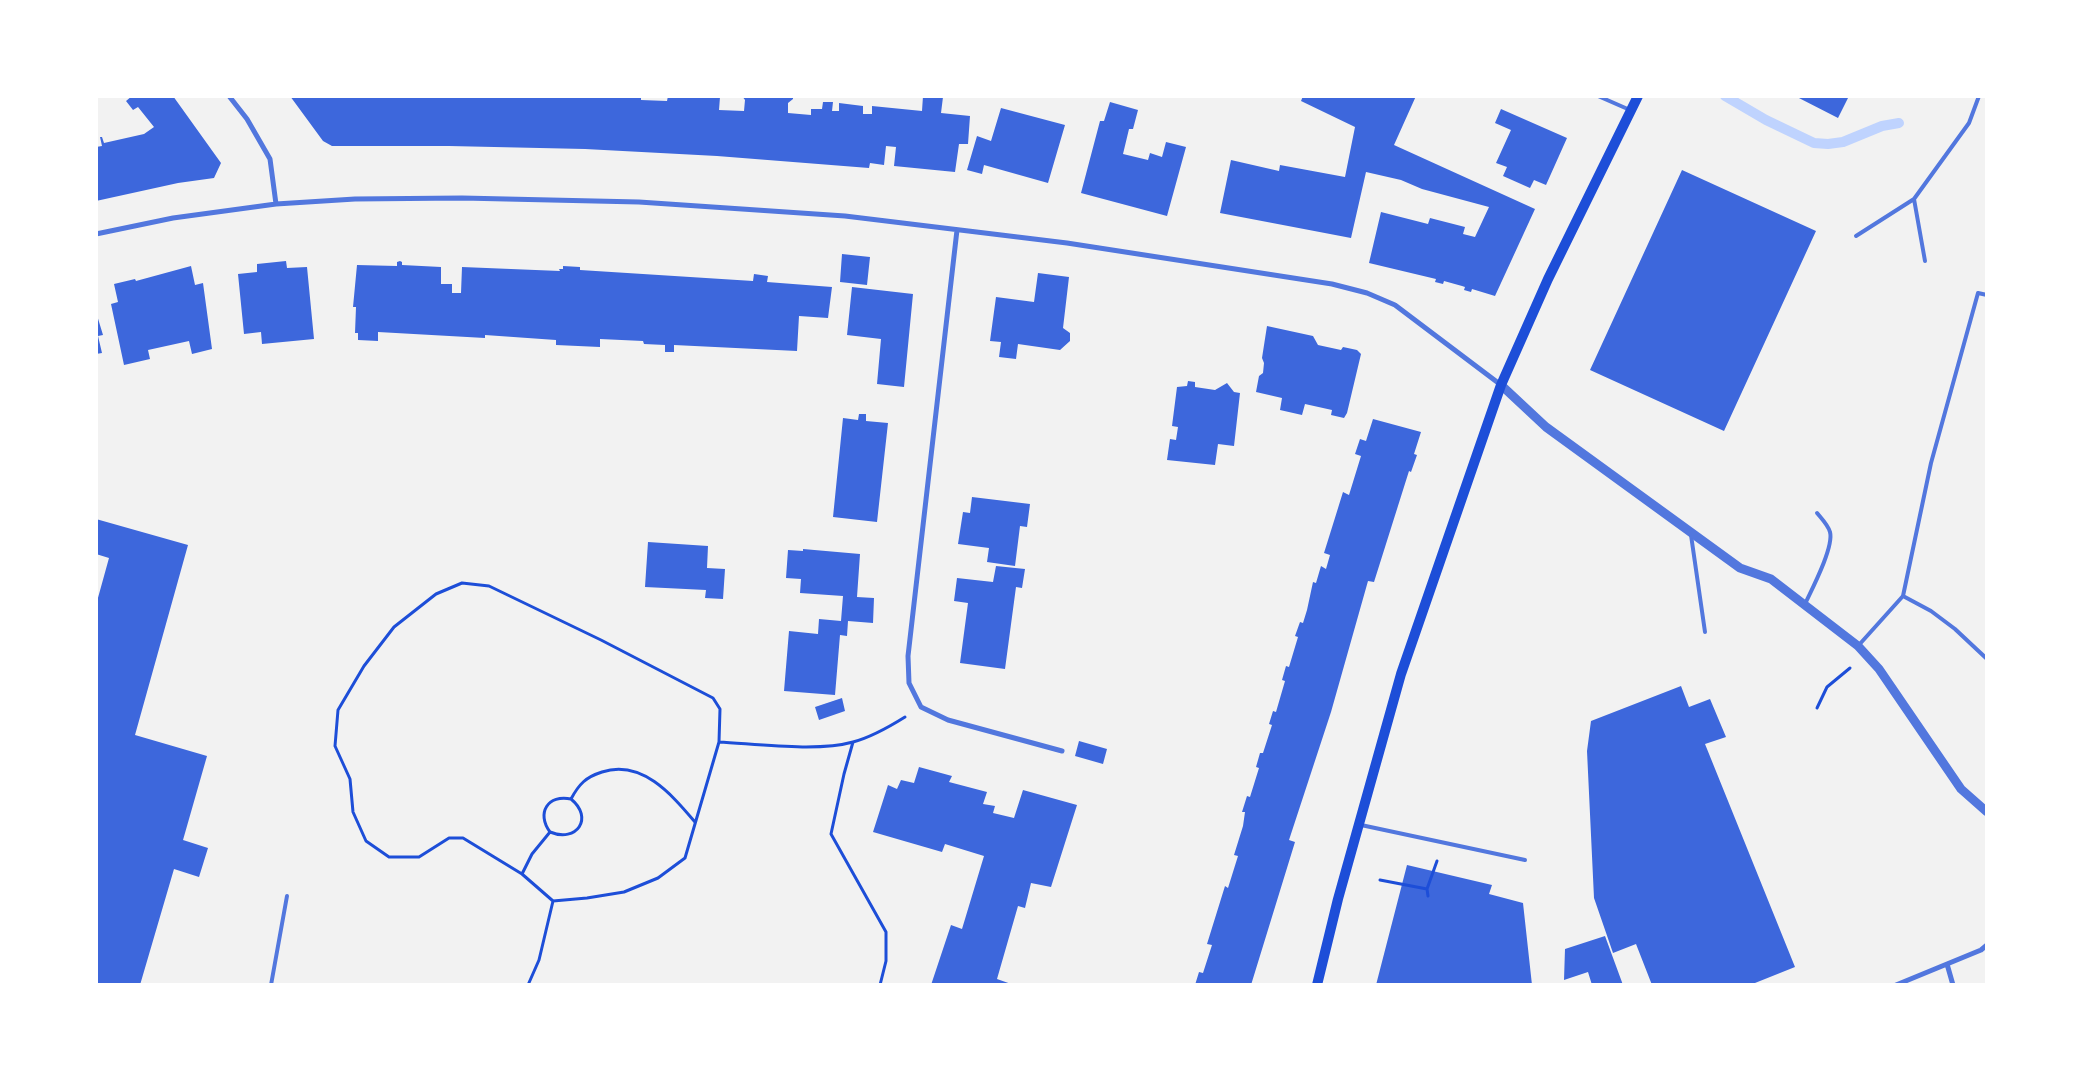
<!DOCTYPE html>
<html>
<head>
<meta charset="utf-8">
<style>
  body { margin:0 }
  #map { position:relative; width:2083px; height:1081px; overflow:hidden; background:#f2f2f2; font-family:Merriweather,serif }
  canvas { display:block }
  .frame { position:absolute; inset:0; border:98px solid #fff; pointer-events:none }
</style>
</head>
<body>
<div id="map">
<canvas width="2083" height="1081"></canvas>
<div class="frame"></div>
</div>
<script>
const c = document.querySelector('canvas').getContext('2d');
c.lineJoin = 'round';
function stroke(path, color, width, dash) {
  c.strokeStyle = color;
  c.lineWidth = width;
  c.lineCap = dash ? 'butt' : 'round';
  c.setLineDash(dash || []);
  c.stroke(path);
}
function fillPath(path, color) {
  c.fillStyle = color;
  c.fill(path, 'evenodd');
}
const stream = new Path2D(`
  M 1725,96 L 1766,120 L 1814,143 L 1828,144 L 1843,142 L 1882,126 L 1899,123`);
const building = new Path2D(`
  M 132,96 L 173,96 L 221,163 L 214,178 L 178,183 L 96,201 L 96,147 L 102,146 L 100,137 L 102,137 L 104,143 L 144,134 L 154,127 L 138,107 L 133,110 L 126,101 Z
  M 290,96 L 587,96 L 602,98 L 602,96 L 641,96 L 641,100 L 667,101 L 668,96 L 704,96 L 720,97 L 719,110 L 744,111 L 745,100 L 742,96 L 793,96 L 793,99 L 788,103 L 788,113 L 811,115 L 811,109 L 822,109 L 823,102 L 833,102 L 832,111 L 839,111 L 839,103 L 863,106 L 863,114 L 872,114 L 872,106 L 922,111 L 923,96 L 934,96 L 943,97 L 941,113 L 970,116 L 968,144 L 959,144 L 955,172 L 894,166 L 896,147 L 886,146 L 884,165 L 870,163 L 869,168 L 717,156 L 585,149 L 449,146 L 332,146 L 323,141 Z
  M 1303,96 L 1416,96 L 1394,145 L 1535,209 L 1495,296 L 1472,289 L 1471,292 L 1464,290 L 1465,287 L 1462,286 L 1444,281 L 1443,284 L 1435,282 L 1436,279 L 1369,263 L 1381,212 L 1428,224 L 1430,218 L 1465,227 L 1463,234 L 1475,237 L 1489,207 L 1422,189 L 1401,180 L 1366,172 L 1351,238 L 1220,213 L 1231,160 L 1279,171 L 1280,165 L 1345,177 L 1355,127 L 1301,101 Z
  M 1795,96 L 1849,96 L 1838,118 Z
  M 1110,102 L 1138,110 L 1133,129 L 1129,129 L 1123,154 L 1148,160 L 1150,153 L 1162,157 L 1166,142 L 1186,147 L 1167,216 L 1081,193 L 1100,121 L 1104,121 Z
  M 1001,108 L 1065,125 L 1048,183 L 984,165 L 982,174 L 967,170 L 977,136 L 991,141 Z
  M 1501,109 L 1567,138 L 1546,185 L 1534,180 L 1530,188 L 1503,176 L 1507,167 L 1496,163 L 1511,130 L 1495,123 Z
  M 1682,170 L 1816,231 L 1724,431 L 1590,370 Z
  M 842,254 L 870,257 L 867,285 L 840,282 Z
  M 286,261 L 287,268 L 307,267 L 314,339 L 262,344 L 261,332 L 244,334 L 238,274 L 257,272 L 257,264 Z
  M 400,261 L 402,262 L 402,265 L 441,267 L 441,284 L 452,284 L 452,293 L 461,293 L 462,267 L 560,271 L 559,269 L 563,269 L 563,266 L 580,267 L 580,270 L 753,281 L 754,274 L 768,276 L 767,282 L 832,287 L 828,318 L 799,316 L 797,351 L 674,345 L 674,352 L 665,352 L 665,345 L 644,344 L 643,341 L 600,339 L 600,347 L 556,345 L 556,340 L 485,335 L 485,338 L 378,332 L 378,341 L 358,340 L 358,333 L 355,333 L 356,307 L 353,307 L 357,265 L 397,266 L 397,262 Z
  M 191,266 L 195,285 L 203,283 L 212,349 L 192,354 L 189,341 L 148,350 L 150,359 L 124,365 L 111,304 L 118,302 L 114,284 L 135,279 L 136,281 Z
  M 1038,273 L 1069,277 L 1063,328 L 1070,333 L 1070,341 L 1060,350 L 1018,344 L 1016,359 L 999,357 L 1001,342 L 990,341 L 996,297 L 1034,302 Z
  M 852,287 L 913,294 L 904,387 L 877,384 L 881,339 L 847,335 Z
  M 96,312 L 103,335 L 98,336 L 102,353 L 96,354 Z
  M 1267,326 L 1313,336 L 1318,345 L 1341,350 L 1343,347 L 1357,350 L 1361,354 L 1347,413 L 1344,418 L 1331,415 L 1332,410 L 1305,404 L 1302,415 L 1280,410 L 1282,398 L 1256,392 L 1259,376 L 1263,373 L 1264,363 L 1262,358 Z
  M 1188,381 L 1195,382 L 1195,387 L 1215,390 L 1227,383 L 1234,392 L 1240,393 L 1234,446 L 1218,444 L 1215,465 L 1167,460 L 1170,439 L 1176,440 L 1178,427 L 1172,426 L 1177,387 L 1187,386 Z
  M 859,414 L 866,414 L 866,421 L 888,423 L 877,522 L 833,517 L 843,418 L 858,420 Z
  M 1373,419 L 1421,432 L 1414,454 L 1417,455 L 1411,472 L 1409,471 L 1374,582 L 1368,581 L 1331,712 L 1289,840 L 1295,842 L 1251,985 L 1195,985 L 1199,972 L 1203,973 L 1212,945 L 1207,944 L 1225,886 L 1228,888 L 1238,856 L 1234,855 L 1243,826 L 1245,812 L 1242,812 L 1247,796 L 1250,797 L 1259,768 L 1256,767 L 1260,753 L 1263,753 L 1272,725 L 1269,724 L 1273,711 L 1276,712 L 1285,681 L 1282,680 L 1286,666 L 1289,667 L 1298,637 L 1295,636 L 1300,622 L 1303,623 L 1307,610 L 1313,582 L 1316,583 L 1321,566 L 1326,569 L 1330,555 L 1324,553 L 1334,521 L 1343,492 L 1349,495 L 1361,456 L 1355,454 L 1360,439 L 1366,441 Z
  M 972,497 L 1030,504 L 1027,527 L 1020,526 L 1015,566 L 987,562 L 989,548 L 958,544 L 963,512 L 970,513 Z
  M 96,519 L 188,545 L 135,735 L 207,756 L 183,840 L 208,848 L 199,877 L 174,869 L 140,985 L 96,985 L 96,605 L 109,558 L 96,554 Z
  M 648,542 L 708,546 L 707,568 L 725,569 L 723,599 L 705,598 L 706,590 L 645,587 Z
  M 803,549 L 860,554 L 857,597 L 874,598 L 873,623 L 848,621 L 847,636 L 840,635 L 835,695 L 784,691 L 789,631 L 818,634 L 819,619 L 841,621 L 843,596 L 800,593 L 801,579 L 786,578 L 788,550 L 803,551 Z
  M 996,566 L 1025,569 L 1022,588 L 1016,587 L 1005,669 L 960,663 L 968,603 L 954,601 L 957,578 L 993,582 Z
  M 1681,686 L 1689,707 L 1710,699 L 1726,737 L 1705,744 L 1795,967 L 1750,985 L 1652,985 L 1636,944 L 1613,953 L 1594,898 L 1587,751 L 1591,721 Z
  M 842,698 L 845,711 L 819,720 L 815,707 Z
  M 1079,741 L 1107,749 L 1103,764 L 1075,756 Z
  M 919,767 L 952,776 L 949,782 L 987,792 L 983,804 L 995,806 L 993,813 L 1014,818 L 1023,790 L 1077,805 L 1051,887 L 1031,883 L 1025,908 L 1018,906 L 997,979 L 1014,985 L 931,985 L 951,925 L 962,929 L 984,856 L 945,844 L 942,852 L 873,832 L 888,785 L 897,789 L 901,780 L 914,783 Z
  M 1407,865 L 1492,885 L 1489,894 L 1523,903 L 1532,985 L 1376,985 Z
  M 1605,936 L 1623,985 L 1592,985 L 1588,972 L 1564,980 L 1565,949 Z`);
const path = new Path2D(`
  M 462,583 L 489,586 L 601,640 L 713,698 L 720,709 L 719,742 L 685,858 L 658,878 L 624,892 L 587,898 L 553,901 L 522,874 L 463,838 L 449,838 L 419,857 L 389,857 L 366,841 L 353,812 L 350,779 L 335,746 L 338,710 L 364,666 L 394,627 L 436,594 Z
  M 1817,708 L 1827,687 L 1850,668
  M 719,742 C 757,744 818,752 853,742 C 872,737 889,727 905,717
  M 853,742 L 844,774 L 831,834 L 886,932 L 886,961 L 880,985
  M 550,832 C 536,813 548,794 571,799
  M 522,874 L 532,854 L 550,832 C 577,843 594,818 571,799 C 579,784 586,777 602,772 C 642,759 672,795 695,822
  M 1380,880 L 1427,889 L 1428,896
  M 1427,889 L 1437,861
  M 528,985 L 539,960 L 553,901`);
const service = new Path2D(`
  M 1598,96 L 1630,110
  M 1914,199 L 1925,261
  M 1856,236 L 1914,199 L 1969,123 L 1979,96
  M 1691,535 L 1705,632
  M 1903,596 L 1931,611 L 1955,629 L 1987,659
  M 1805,604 C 1812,589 1834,547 1830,532 C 1828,525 1821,518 1817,513
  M 1858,646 L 1903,596 L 1931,463 L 1978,293 L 1987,295
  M 1361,825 L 1525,860
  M 271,985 L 287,896`);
const minor = new Path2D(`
  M 229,96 L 247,119 L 270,159 L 276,204
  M 957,230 L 908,656 L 909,683 L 921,707 L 948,720 L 1062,751
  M 96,234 L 173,218 L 276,204 L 355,199 L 462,198 L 639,202 L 845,216 L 1067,243 L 1332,284 L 1367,293 L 1395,305 L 1501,385
  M 1896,985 L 1947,964
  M 1953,985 L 1947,964 L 1981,950 L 1987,945`);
const tertiary = new Path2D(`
  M 1501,385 L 1546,427 L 1740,568 L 1771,579 L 1858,646 L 1879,669 L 1961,789 L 1987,812`);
const secondary = new Path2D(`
  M 1317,985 L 1338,899 L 1401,674 L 1501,385 L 1548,279 L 1638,96`);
stroke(stream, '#bfd3fe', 10);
fillPath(building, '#3d67dc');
stroke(path, '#1d4ed8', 3);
stroke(service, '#5277de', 4);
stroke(minor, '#5277de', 5);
stroke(tertiary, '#5277de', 9);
stroke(secondary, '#1d4ed8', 10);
</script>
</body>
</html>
